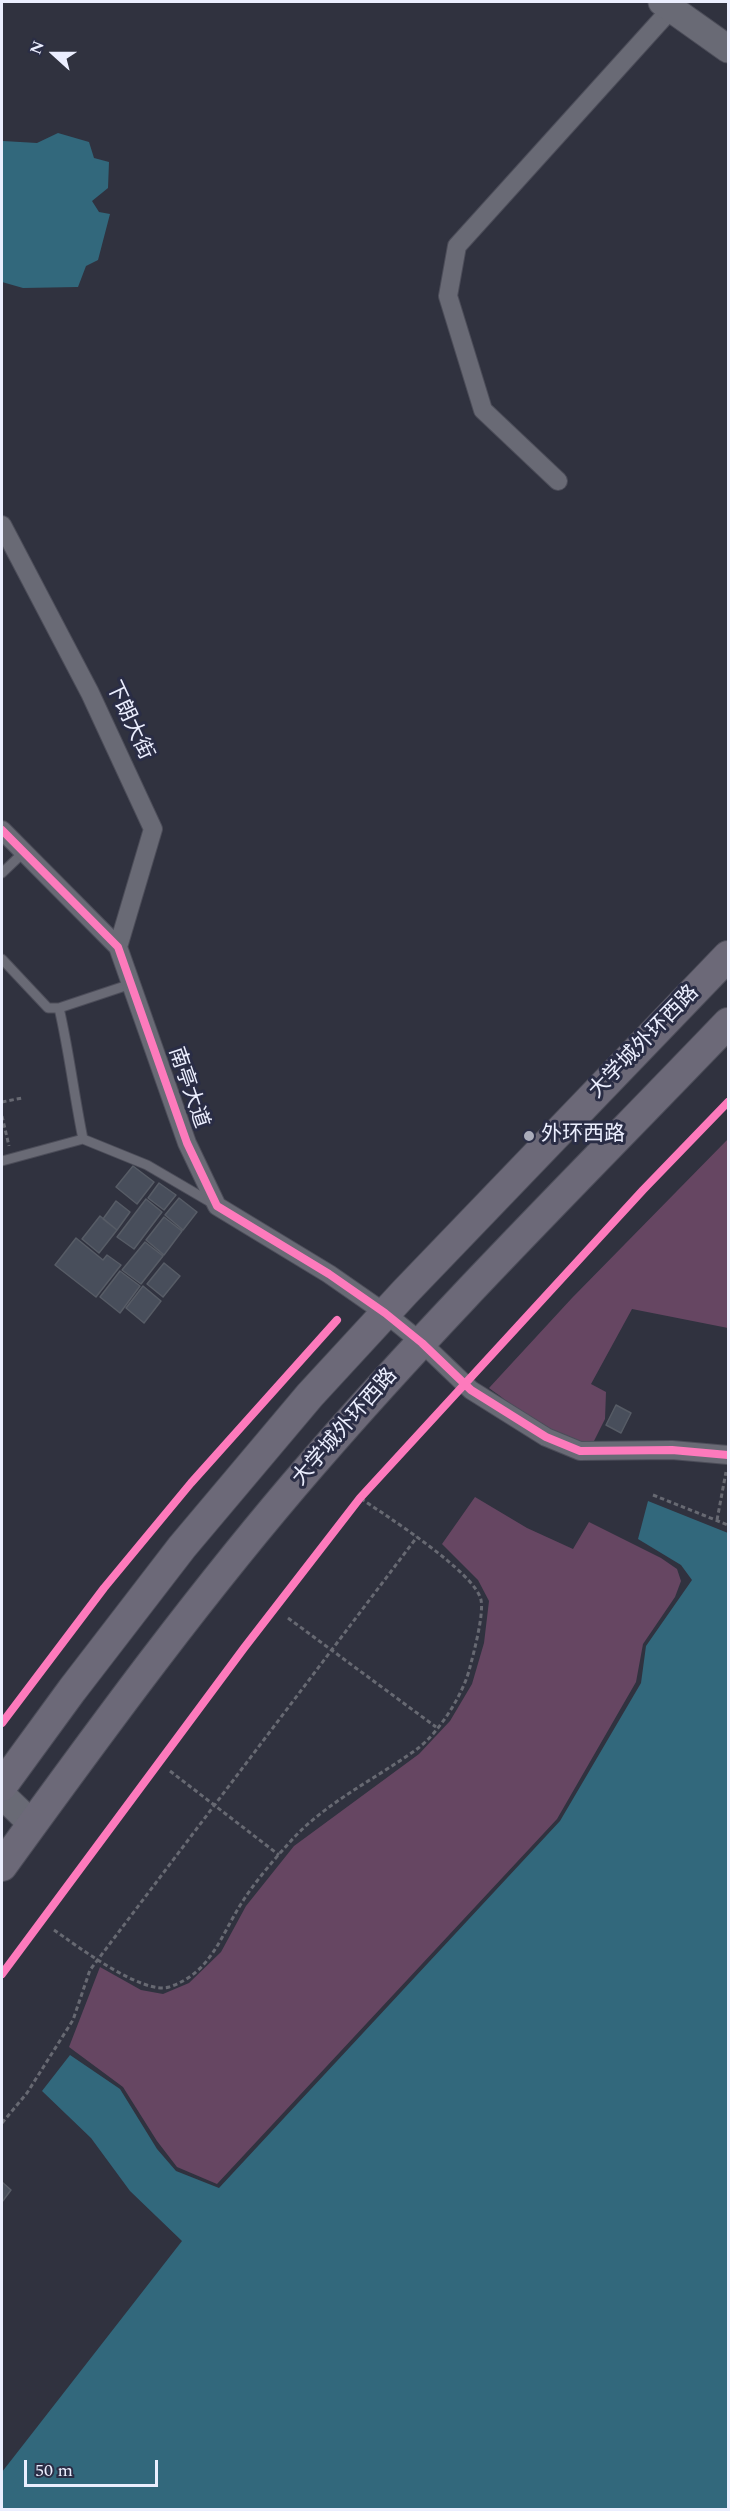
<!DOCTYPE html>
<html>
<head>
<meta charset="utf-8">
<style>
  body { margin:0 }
  #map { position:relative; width:730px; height:2511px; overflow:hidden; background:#30323f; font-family:Spectral,serif }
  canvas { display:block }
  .frame { position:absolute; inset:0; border:3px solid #ebeefe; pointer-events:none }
  .north { position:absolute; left:24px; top:24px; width:60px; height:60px; -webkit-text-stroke:4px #2a2d45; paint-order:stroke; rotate:291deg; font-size:16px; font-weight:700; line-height:24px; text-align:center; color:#ebeefe }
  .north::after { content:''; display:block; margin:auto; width:21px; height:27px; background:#ebeefe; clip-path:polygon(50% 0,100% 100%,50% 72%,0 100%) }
  .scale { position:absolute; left:24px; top:2460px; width:134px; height:27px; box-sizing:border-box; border:3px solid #ebeefe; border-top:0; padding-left:8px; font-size:18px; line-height:21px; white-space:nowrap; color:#ebeefe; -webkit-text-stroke:4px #2a2d45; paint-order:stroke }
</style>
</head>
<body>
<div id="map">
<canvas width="730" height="2511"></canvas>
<div class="frame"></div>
<div class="north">N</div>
<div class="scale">50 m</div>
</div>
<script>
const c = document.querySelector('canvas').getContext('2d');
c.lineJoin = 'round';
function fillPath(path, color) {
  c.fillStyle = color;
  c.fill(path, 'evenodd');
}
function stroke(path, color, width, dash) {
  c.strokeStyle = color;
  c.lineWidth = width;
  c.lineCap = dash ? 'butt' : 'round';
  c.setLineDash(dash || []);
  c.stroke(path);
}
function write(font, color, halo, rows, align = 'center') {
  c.font = font + ' Spectral,"Noto Sans SC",serif';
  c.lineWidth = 6;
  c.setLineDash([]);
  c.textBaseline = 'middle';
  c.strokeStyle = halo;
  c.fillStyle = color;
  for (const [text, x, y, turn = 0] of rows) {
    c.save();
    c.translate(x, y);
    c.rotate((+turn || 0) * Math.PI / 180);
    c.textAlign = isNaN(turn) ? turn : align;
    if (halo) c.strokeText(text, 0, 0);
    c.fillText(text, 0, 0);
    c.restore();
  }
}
const green = new Path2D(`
  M 728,1139 L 728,1328 L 632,1309 L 591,1384 L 606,1392 L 605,1419 L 593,1443 C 560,1446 516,1407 489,1388 L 572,1298 Z
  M 475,1497 L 527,1528 L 573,1549 L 589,1522 L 661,1558 L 677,1569 L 681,1581 L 675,1597 L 643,1644 L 636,1682 L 557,1819 L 217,2184 L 177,2167 L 157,2141 L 123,2087 L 69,2047 L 100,1967 L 141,1990 L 163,1994 L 189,1983 L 221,1952 L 246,1906 L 294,1846 L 419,1754 L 450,1721 L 472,1684 L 484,1643 L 489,1601 L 478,1580 L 442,1544 Z`);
const water = new Path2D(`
  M 58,133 L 89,142 L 94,158 L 109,162 L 108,188 L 92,201 L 99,212 L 110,214 L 98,260 L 86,266 L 78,287 L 23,288 L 2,282 L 2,144 L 3,141 L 37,143 Z
  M 648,1501 L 728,1533 L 728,2509 L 2,2509 L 2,2472 L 182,2241 L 130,2191 L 91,2138 L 42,2091 L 70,2055 L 120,2089 L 157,2149 L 176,2171 L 219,2188 L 560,1821 L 641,1683 L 646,1646 L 692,1580 L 681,1565 L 638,1539 Z`);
const building = new Path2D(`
  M 133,1166 L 154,1182 L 137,1204 L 116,1187 Z
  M 159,1183 L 176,1195 L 164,1210 L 148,1198 Z
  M 179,1198 L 197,1212 L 183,1230 L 165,1215 Z
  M 146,1199 L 162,1212 L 134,1249 L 117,1237 Z
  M 116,1201 L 130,1212 L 117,1230 L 103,1219 Z
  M 100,1216 L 117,1230 L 99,1253 L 82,1239 Z
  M 164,1217 L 182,1231 L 164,1255 L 146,1240 Z
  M 76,1238 L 103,1260 L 107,1255 L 121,1265 L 96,1297 L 55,1265 Z
  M 145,1242 L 163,1256 L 141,1284 L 122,1270 Z
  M 164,1263 L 180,1276 L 163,1297 L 147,1284 Z
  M 120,1271 L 140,1286 L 120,1313 L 100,1297 Z
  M 143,1286 L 161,1301 L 144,1323 L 126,1308 Z
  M 616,1405 L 631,1413 L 621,1433 L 606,1425 Z
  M 2,2182 L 11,2190 L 2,2202 Z`);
const path = new Path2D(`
  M 2,1102 L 22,1098
  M 2,1116 L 9,1146
  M 653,1495 L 728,1525
  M 717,1520 L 726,1472
  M 288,1618 L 436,1727
  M 170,1771 L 279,1855
  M 54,1930 C 77,1946 142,1995 169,1987 C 211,1973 220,1937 241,1904 C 254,1883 272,1862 289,1843 C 324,1803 374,1780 417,1749 C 439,1733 464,1693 470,1667 C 474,1652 484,1614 481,1600 C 475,1572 385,1515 360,1498
  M 2,2123 L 27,2093 L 73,2020 L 90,1970 L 417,1537`);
const lane = new Path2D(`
  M 2,873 L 24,852
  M 2,959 L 48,1008 L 59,1008 L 131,984
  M 59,1008 C 69,1051 74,1095 83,1139
  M 83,1139 L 147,1165 L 212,1203
  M 2,1161 L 83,1139`);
const street = new Path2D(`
  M 558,481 L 483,410 L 448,296 L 457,246 L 672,8
  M 2,525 L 90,693 L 153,829 L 118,947
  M 2,830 L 118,947 L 187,1143 L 217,1206 L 329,1274 L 385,1313 L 422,1343 L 471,1390 L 546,1437 L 580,1451 L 672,1450 L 728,1455`);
const secondary = new Path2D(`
  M 662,2 L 728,49
  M 2,1795 L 32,1824`);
const primary = new Path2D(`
  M 2,1786 L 72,1690 L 182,1547 L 310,1395 L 405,1292 L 728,956
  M 2,1866 C 102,1728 202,1591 313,1463 C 445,1310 589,1168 728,1023`);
const cycleway = new Path2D(`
  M 2,830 L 118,947 L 187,1143 L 217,1206 L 329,1274 L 385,1313 L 422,1343 L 471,1390 L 546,1437 L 580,1451 L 672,1450 L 728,1455
  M 2,1723 L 104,1588 L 191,1483 L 337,1320
  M 2,1974 L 244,1648 L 360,1498 L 643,1190 L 728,1102`);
const markers = [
  [529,1136,6,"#aaacbb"]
];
const streetNames = [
  ["下朗大街",128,721,65],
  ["大学城外环西路",645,1043,-46],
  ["南亭大道",187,1088,71],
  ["大学城外环西路",346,1428,-49]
];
const poiNames = [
  ["外环西路",541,1136]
];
fillPath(green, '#664662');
fillPath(water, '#32687c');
fillPath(building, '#484e5b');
stroke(building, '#575c66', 1.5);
stroke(lane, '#4c4d59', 11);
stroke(street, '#4c4d59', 20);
stroke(secondary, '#4c4d59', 29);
stroke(primary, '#4c4d59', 32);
stroke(path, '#676972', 3, [4.5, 3]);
stroke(lane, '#696a75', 9);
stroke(street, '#696a75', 18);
stroke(secondary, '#696a75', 27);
stroke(primary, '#6c6978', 30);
stroke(cycleway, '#fd7abc', 8);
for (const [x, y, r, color] of markers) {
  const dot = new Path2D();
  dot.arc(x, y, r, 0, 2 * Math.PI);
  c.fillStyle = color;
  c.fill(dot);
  stroke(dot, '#2a2d45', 2);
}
write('21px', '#ebeefe', '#2a2d45', streetNames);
write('21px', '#ebeefe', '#2a2d45', poiNames, 'left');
</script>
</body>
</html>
